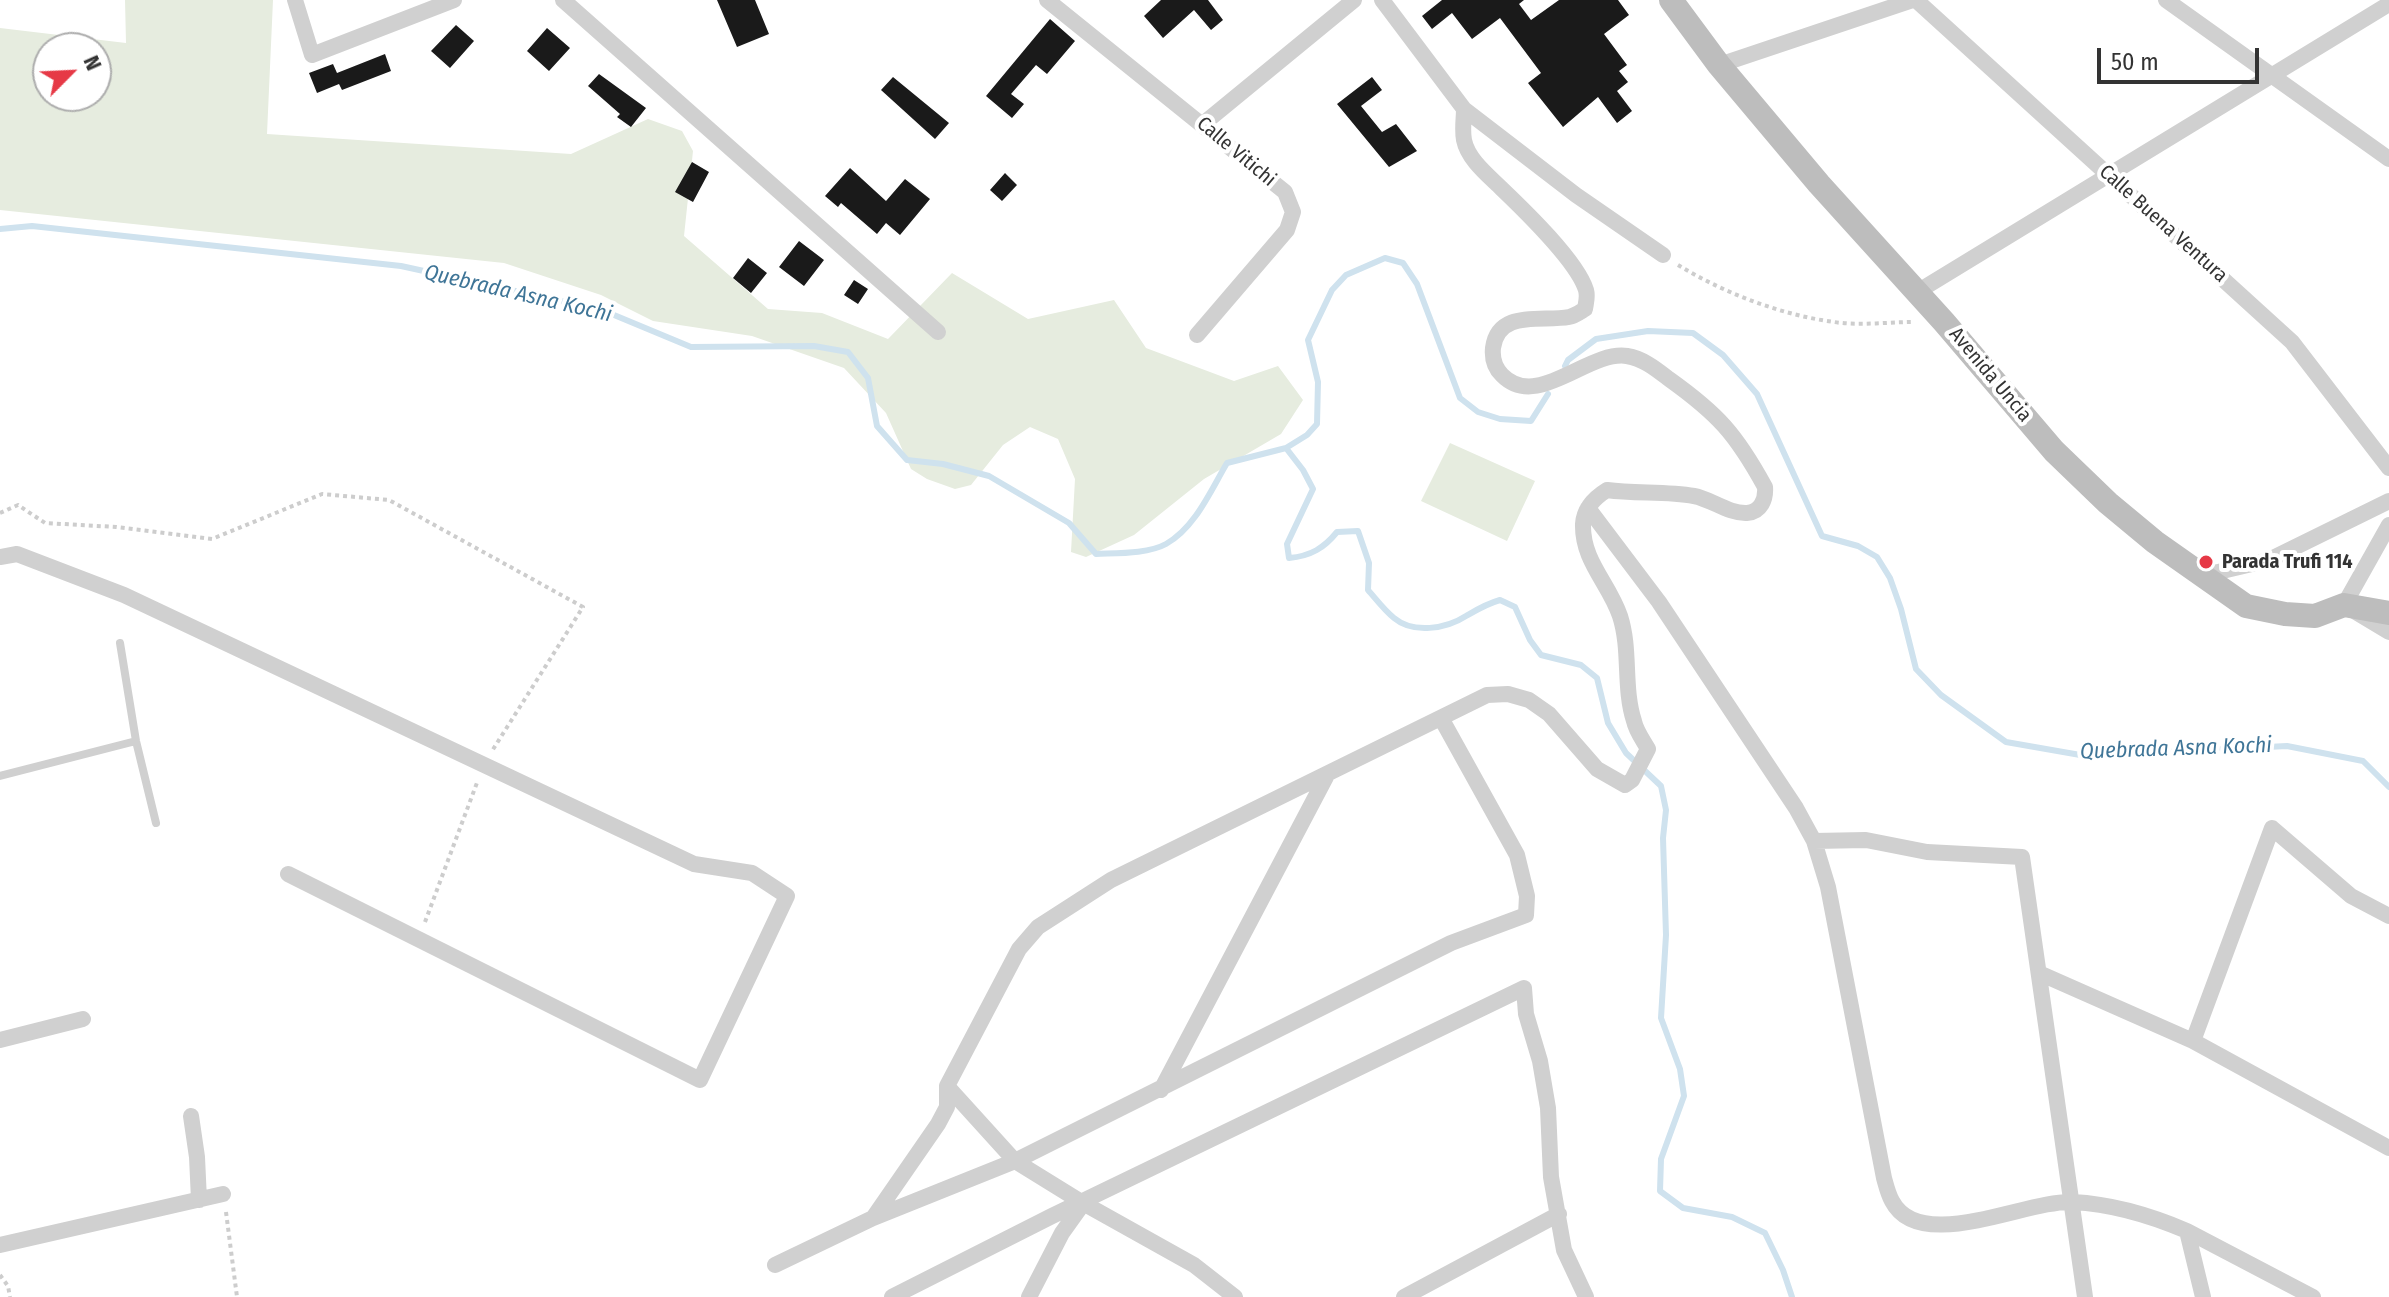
<!DOCTYPE html>
<html>
<head>
<meta charset="utf-8">
<style>
  body { margin:0 }
  #map { position:relative; width:2389px; height:1297px; overflow:hidden; background:#fff; font-family:"Fira Sans Condensed",sans-serif }
  canvas { display:block }
  .north { position:absolute; left:32px; top:32px; width:80px; height:80px; box-sizing:border-box; background:#fff; border:2px solid #adadad; border-radius:50%; rotate:66deg; font-size:22px; font-weight:700; line-height:32px; text-align:center; color:#333 }
  .north::after { content:''; display:block; margin:auto; width:28px; height:36px; background:#e63946; clip-path:polygon(50% 0,100% 100%,50% 72%,0 100%) }
  .scale { position:absolute; left:2097px; top:48px; width:162px; height:36px; box-sizing:border-box; border:4px solid #333; border-top:0; padding-left:10px; font-size:24px; line-height:28px; white-space:nowrap; color:#333; -webkit-text-stroke:6px #fff; paint-order:stroke }
</style>
</head>
<body>
<div id="map">
<canvas width="2389" height="1297"></canvas>
<div class="north">N</div>
<div class="scale">50 m</div>
</div>
<script>
const c = document.querySelector('canvas').getContext('2d');
c.lineJoin = 'round';
function fillPath(path, color) {
  c.fillStyle = color;
  c.fill(path, 'evenodd');
}
function stroke(path, color, width, dash) {
  c.strokeStyle = color;
  c.lineWidth = width;
  c.lineCap = dash ? 'butt' : 'round';
  c.setLineDash(dash || []);
  c.stroke(path);
}
function write(font, color, halo, rows, align = 'center') {
  c.font = font + ' "Fira Sans Condensed",sans-serif';
  c.lineWidth = 8;
  c.setLineDash([]);
  c.textBaseline = 'middle';
  c.strokeStyle = halo;
  c.fillStyle = color;
  for (const [text, x, y, turn = 0] of rows) {
    c.save();
    c.translate(x, y);
    c.rotate((+turn || 0) * Math.PI / 180);
    c.textAlign = isNaN(turn) ? turn : align;
    if (halo) c.strokeText(text, 0, 0);
    c.fillText(text, 0, 0);
    c.restore();
  }
}
const green = new Path2D(`
  M 125,0 L 273,0 L 267,134 L 571,154 L 648,119 L 682,131 L 693,151 L 684,236 L 768,309 L 822,313 L 888,339 L 952,273 L 1028,319 L 1114,300 L 1146,348 L 1234,381 L 1278,366 L 1303,400 L 1281,434 L 1204,479 L 1134,535 L 1086,557 L 1071,552 L 1075,479 L 1058,439 L 1030,427 L 1003,445 L 971,485 L 955,489 L 927,479 L 911,469 L 886,413 L 844,368 L 752,336 L 653,321 L 601,295 L 504,263 L 0,210 L 0,28 L 126,43 ZM 48,48 L 96,48 L 96,96 L 48,96 Z
  M 1450,443 L 1535,481 L 1507,541 L 1421,501 Z`);
const stream = new Path2D(`
  M 0,229 L 32,226 L 401,266 L 602,310 L 691,347 L 814,346 L 848,352 L 868,378 L 877,426 L 907,460 L 943,464 L 989,476 L 1069,523 L 1096,554 C 1116,553 1148,554 1166,544 C 1195,528 1211,490 1227,463 L 1286,448 L 1307,435 L 1317,424 L 1318,382 L 1308,340 L 1332,290 L 1346,275 L 1385,258 L 1403,263 L 1417,284 L 1460,398 L 1478,412 L 1500,419 L 1531,421 L 1548,394
  M 1565,366 L 1568,360 L 1596,339 L 1648,331 L 1693,333 L 1723,355 L 1757,394 L 1822,536 L 1858,546 L 1877,557 L 1890,578 L 1901,609 L 1916,669 L 1941,695 L 2006,742 L 2086,756 L 2287,746 L 2363,761 L 2389,787
  M 1286,448 L 1303,470 L 1313,489 L 1287,544 L 1289,558 C 1311,556 1324,548 1337,532 L 1358,531 L 1369,563 L 1368,590 C 1376,599 1384,610 1394,618 C 1413,634 1446,629 1466,616 C 1478,609 1486,604 1500,600 L 1515,607 L 1530,640 L 1541,655 L 1581,665 L 1597,678 L 1608,723 L 1626,753 L 1661,786 L 1666,810 L 1663,838 L 1666,935 L 1661,1018 L 1680,1069 L 1684,1096 L 1661,1159 L 1660,1191 L 1683,1208 L 1732,1217 L 1765,1233 L 1783,1270 L 1792,1297`);
const building = new Path2D(`
  M 717,0 L 755,0 L 769,34 L 737,47 Z
  M 1161,0 L 1208,0 L 1223,20 L 1211,30 L 1194,10 L 1163,38 L 1144,16 Z
  M 1442,0 L 1524,0 L 1519,4 L 1531,20 L 1559,0 L 1618,0 L 1629,15 L 1604,34 L 1627,65 L 1619,71 L 1628,82 L 1617,91 L 1632,111 L 1617,123 L 1598,97 L 1563,127 L 1528,83 L 1541,73 L 1500,18 L 1472,39 L 1452,13 L 1432,29 L 1422,16 Z
  M 1050,19 L 1075,41 L 1047,74 L 1036,65 L 1011,94 L 1024,104 L 1012,118 L 986,96 Z
  M 456,25 L 474,41 L 450,68 L 431,51 Z
  M 547,28 L 570,48 L 549,71 L 527,51 Z
  M 385,54 L 391,71 L 342,90 L 339,84 L 317,93 L 309,73 L 333,64 L 337,73 Z
  M 599,74 L 646,108 L 631,127 L 617,117 L 620,114 L 588,86 Z
  M 893,77 L 949,123 L 935,139 L 881,90 Z
  M 1372,77 L 1382,90 L 1361,106 L 1382,132 L 1396,124 L 1417,151 L 1389,167 L 1337,104 Z
  M 692,162 L 709,172 L 693,202 L 675,192 Z
  M 850,168 L 886,201 L 905,179 L 930,199 L 900,235 L 886,223 L 877,234 L 841,203 L 838,207 L 825,196 Z
  M 1005,173 L 1017,185 L 1002,201 L 990,190 Z
  M 799,241 L 824,260 L 804,286 L 779,267 Z
  M 748,258 L 767,273 L 751,293 L 733,278 Z
  M 854,280 L 868,289 L 858,304 L 844,295 Z`);
const path = new Path2D(`
  M 1678,265 C 1724,293 1781,315 1834,322 C 1860,326 1888,322 1914,322
  M 0,513 L 18,505 L 45,523 L 116,527 L 212,539 L 322,494 L 389,500 L 583,607 L 492,751
  M 425,922 L 478,780
  M 226,1212 L 237,1297
  M 0,1275 L 8,1286 L 10,1297`);
const lane = new Path2D(`
  M 120,643 L 136,741 L 156,823
  M 0,776 L 136,741`);
const street = new Path2D(`
  M 295,0 L 312,55 L 454,0
  M 563,0 L 938,332
  M 1047,0 L 1285,192 L 1293,212 L 1287,230 L 1197,335
  M 1382,0 L 1464,109 L 1576,195 L 1663,255
  M 1916,0 L 2292,342 L 2389,468
  M 2166,0 L 2389,159
  M 1719,65 L 1913,0
  M 1203,124 L 1354,0
  M 1917,292 L 2389,4
  M 1588,508 L 1659,602 L 1796,808 L 1814,841 L 1828,887 L 1884,1178 C 1886,1185 1888,1194 1892,1201 C 1920,1255 2028,1199 2073,1202 C 2112,1204 2152,1216 2187,1231
  M 2389,525 L 2344,605 L 2389,632
  M 0,557 L 17,554 L 124,595 L 694,864 L 752,873 L 787,896 L 700,1080 L 288,874
  M 2201,576 L 2269,560 L 2389,501
  M 1814,841 L 1866,840 L 1927,852 L 2022,857 L 2085,1297
  M 2039,973 L 2193,1041 L 2389,1148
  M 0,1040 L 83,1019
  M 2193,1041 L 2272,828 L 2351,896 L 2389,916
  M 947,1086 L 1015,1161 L 1083,1203 L 1194,1265 L 1235,1297
  M 1161,1090 L 1326,777
  M 191,1116 L 197,1157 L 199,1200
  M 873,1218 L 938,1124 L 947,1107 L 947,1086 L 1019,949 L 1038,927 L 1111,880 L 1487,695 L 1508,694 L 1529,700 L 1549,714 L 1597,769 L 1625,785 L 1632,780 L 1648,749 C 1643,740 1636,731 1634,721 C 1623,687 1631,650 1620,616 C 1609,583 1582,561 1583,524 C 1584,508 1594,498 1607,490 C 1635,494 1666,491 1694,496 C 1711,499 1729,514 1747,513 C 1761,512 1766,499 1765,487 C 1736,434 1718,414 1669,379 C 1656,369 1644,359 1627,356 C 1588,350 1537,411 1502,375 C 1495,368 1492,358 1493,348 C 1498,309 1542,322 1569,317 C 1575,316 1580,312 1585,309 C 1586,302 1588,297 1586,290 C 1577,261 1525,211 1502,189 C 1489,176 1468,160 1464,140 C 1462,130 1464,118 1464,109
  M 0,1245 L 223,1194
  M 775,1265 L 873,1218 L 1015,1161 L 1451,943 L 1526,915 L 1527,896 L 1517,855 L 1441,718
  M 892,1297 L 1052,1216 L 1524,988 L 1526,1014 L 1540,1061 L 1548,1108 L 1551,1177 L 1564,1250 L 1586,1297
  M 1029,1297 L 1062,1233 L 1082,1205
  M 1404,1297 L 1559,1214
  M 2203,1297 L 2187,1231 L 2313,1297`);
const secondary = new Path2D(`
  M 1671,0 L 1719,65 L 1819,184 L 1944,322 L 2054,451 L 2108,503 L 2155,542 L 2246,606 L 2285,614 L 2315,616 L 2344,605 L 2389,613`);
const markers = [
  [2206,562,8,"#e63946"]
];
const streetNames = [
  ["Calle Vitichi",1236,152,40],
  ["Calle Buena Ventura",2163,224,42],
  ["Avenida Uncia",1990,375,50]
];
const poiNames = [
  ["Parada Trufi 114",2222,562]
];
const waterNames = [
  ["Quebrada Asna Kochi",518,294,13],
  ["Quebrada Asna Kochi",2176,749,-2]
];
fillPath(green, '#e6ecdf');
stroke(stream, '#cfe2ee', 6);
fillPath(building, '#1a1a1a');
stroke(path, '#cdcdcd', 4, [4, 4]);
stroke(lane, '#d0d0d0', 8);
stroke(street, '#d0d0d0', 16);
stroke(secondary, '#bdbdbd', 24);
for (const [x, y, r, color] of markers) {
  const dot = new Path2D();
  dot.arc(x, y, r, 0, 2 * Math.PI);
  c.fillStyle = color;
  c.fill(dot);
  stroke(dot, '#fff', 3);
}
write('20px', '#333', '#fff', streetNames);
write('bold 20px', '#333', '#fff', poiNames, 'left');
write('italic 22px', '#3f7597', '#fff', waterNames);
</script>
</body>
</html>
